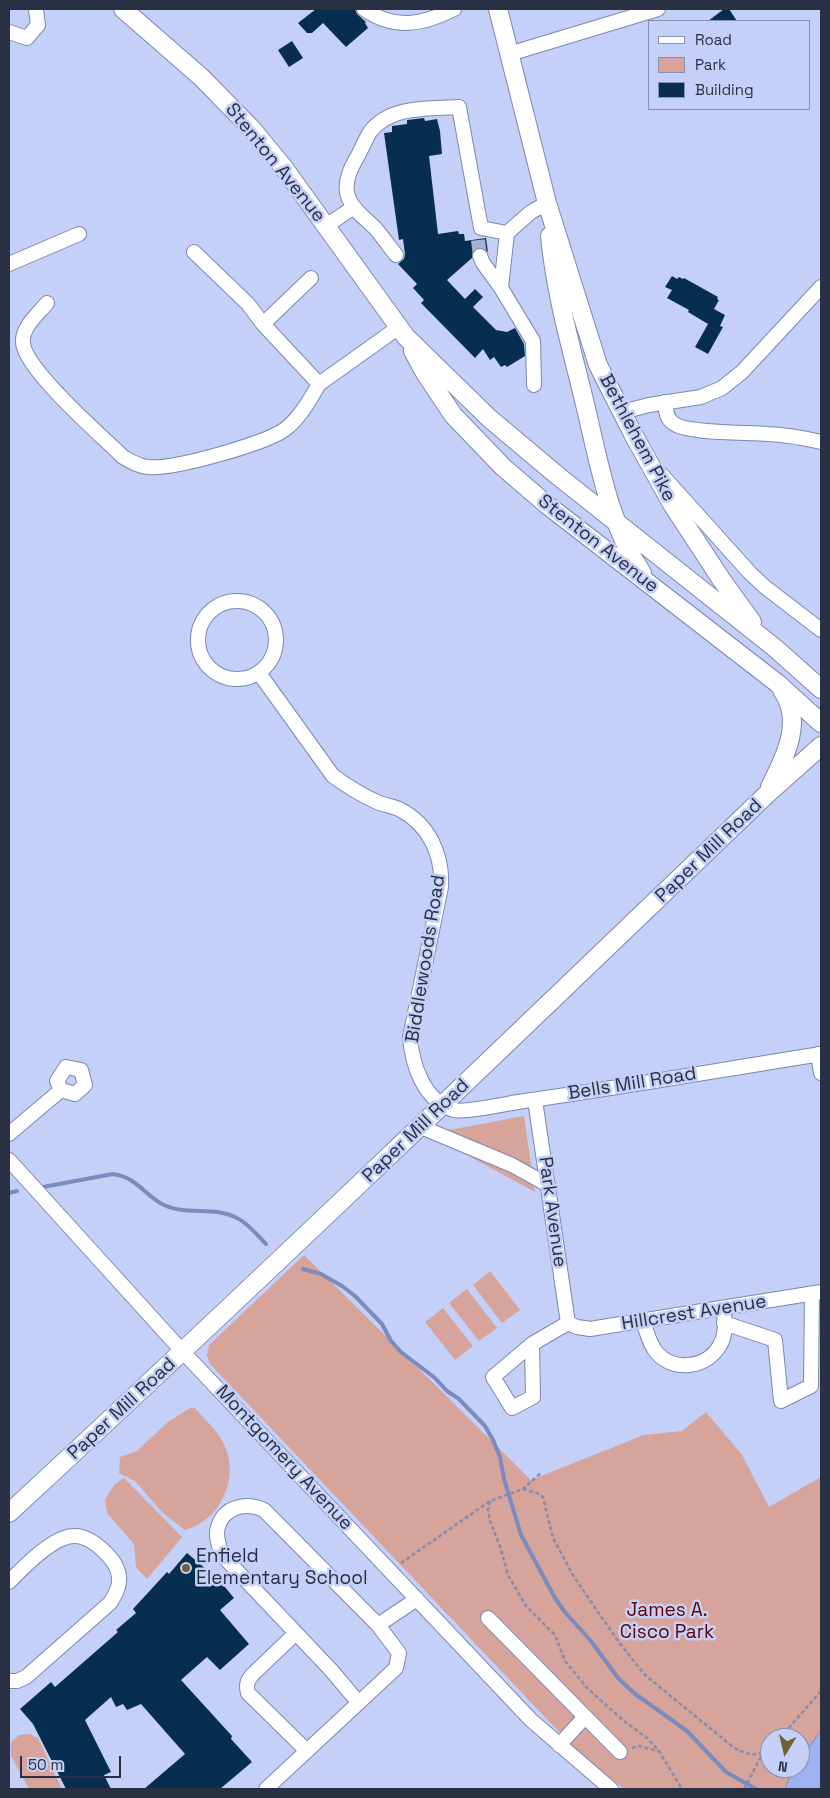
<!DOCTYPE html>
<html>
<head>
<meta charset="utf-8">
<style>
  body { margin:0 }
  #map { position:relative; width:830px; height:1798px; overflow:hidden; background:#c4d0f7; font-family:"Space Grotesk",sans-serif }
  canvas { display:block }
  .frame { position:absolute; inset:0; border:10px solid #2a3043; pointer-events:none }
  .legend { position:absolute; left:648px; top:20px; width:162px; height:90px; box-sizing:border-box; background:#c4d0f7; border:1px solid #8690af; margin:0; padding:6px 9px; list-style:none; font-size:15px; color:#2a3043 }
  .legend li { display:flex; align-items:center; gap:10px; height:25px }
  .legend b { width:25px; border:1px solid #8690af }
  .north { position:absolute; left:760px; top:1728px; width:50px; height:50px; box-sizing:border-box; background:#c4d0f7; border:1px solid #8690af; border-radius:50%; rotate:189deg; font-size:14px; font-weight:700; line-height:20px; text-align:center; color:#2a3043 }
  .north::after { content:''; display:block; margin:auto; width:18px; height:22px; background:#72612f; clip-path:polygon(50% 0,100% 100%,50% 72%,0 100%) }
  .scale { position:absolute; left:20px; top:1756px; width:101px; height:22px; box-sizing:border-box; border:2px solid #2a3043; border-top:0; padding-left:6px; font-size:15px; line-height:18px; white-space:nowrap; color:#2a3043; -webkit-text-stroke:4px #c4d0f7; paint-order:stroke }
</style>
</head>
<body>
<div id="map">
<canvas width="830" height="1798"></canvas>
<div class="frame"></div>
<ul class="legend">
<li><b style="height:6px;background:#fff"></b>Road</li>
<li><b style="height:14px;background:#d6a49a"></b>Park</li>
<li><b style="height:14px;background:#072e51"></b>Building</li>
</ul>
<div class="north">N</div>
<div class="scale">50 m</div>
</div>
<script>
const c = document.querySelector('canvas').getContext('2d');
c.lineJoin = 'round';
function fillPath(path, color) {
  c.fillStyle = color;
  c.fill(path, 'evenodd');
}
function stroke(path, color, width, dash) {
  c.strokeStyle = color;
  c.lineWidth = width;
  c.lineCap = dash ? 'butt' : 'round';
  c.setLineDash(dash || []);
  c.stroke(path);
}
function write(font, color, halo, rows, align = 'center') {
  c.font = font + ' "Space Grotesk",sans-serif';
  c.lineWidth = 5;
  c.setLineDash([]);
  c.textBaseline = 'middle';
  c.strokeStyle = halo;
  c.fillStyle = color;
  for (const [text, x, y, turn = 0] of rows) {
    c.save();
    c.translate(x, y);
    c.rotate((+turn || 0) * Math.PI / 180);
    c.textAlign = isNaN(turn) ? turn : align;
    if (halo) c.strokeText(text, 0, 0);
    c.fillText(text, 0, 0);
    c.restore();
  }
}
const green = new Path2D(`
  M 524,1116 L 535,1192 L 430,1135 L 433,1133 Z
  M 304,1255 L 531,1480 L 644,1435 L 682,1431 L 706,1412 L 742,1455 L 769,1507 L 821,1477 L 821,1789 L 624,1789 L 578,1752 L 210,1364 L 207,1355 L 209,1345 ZM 770,1738 L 800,1738 L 800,1768 L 770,1768 Z
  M 490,1271 L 520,1310 L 502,1323 L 473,1285 Z
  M 467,1289 L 497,1328 L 479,1341 L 449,1303 Z
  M 443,1308 L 473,1346 L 455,1360 L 425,1322 Z
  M 190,1408 L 195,1408 C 205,1420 217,1430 224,1444 C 240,1478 221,1520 185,1530 L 164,1514 L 135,1481 L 119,1473 L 120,1457 L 137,1451 L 168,1422 Z
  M 124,1478 L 182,1537 L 147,1579 L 136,1567 L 134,1544 L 107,1513 L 105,1499 L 115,1484 Z
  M 30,1734 L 38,1738 L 62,1789 L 29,1789 L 11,1756 L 11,1742 L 19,1735 Z`);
const water = new Path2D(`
  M 821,1731 L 821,1789 L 785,1789 L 793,1768 L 800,1768 L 801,1753 C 810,1750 814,1738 821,1731 Z`);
const stream = new Path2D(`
  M 43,1187 L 113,1174 C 138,1178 142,1193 162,1204 C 187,1217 213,1205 237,1218 C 248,1223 257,1235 266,1244
  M 9,1193 L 17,1191
  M 303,1269 L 321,1274 L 342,1286 L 355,1296 L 382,1324 L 391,1341 L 401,1352 L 435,1378 L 447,1391 L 459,1399 L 485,1426 L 493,1440 L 500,1457 L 504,1479 L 521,1535 L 555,1598 L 564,1611 L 591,1641 L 618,1678 L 634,1693 L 687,1731 L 726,1772 L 756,1789`);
const building = new Path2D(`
  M 316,9 L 355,9 L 357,14 L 366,22 L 365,23 L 368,28 L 346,47 L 323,23 L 312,33 L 307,33 L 298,23 Z
  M 724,9 L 729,9 L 737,21 L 708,21 Z
  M 292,41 L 303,58 L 289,67 L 278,50 Z
  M 424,118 L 425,121 L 437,119 L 440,131 L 442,154 L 429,156 L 438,234 L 458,231 L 459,234 L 464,234 L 465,241 L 486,238 L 488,252 L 482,247 L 476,248 L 473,251 L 472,258 L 447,280 L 465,299 L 475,289 L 483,297 L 473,307 L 496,330 L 507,332 L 515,328 L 524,344 L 525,356 L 507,367 L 505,365 L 501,367 L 494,357 L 490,360 L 483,349 L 475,358 L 421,303 L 424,300 L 413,288 L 417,284 L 398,264 L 404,259 L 405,254 L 403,239 L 399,240 L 384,133 L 392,132 L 392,126 L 407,124 L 407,120 Z
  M 672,276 L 677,279 L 679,277 L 683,279 L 684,278 L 718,297 L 717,299 L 719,300 L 714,309 L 725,315 L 720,326 L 723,327 L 708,354 L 695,347 L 708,324 L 688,312 L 689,310 L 667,298 L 672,290 L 665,287 Z
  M 187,1553 L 220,1581 L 234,1598 L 220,1610 L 249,1644 L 220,1670 L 207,1657 L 181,1680 L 232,1736 L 231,1739 L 252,1762 L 220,1789 L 144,1789 L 185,1754 L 141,1704 L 127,1710 L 123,1704 L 116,1707 L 111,1697 L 85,1720 L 111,1772 L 104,1775 L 111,1789 L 66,1789 L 33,1724 L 20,1709 L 51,1682 L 55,1687 L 118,1632 L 116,1630 L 136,1613 L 133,1609 L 167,1572 L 169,1574 Z`);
const minorTunnel = new Path2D(`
  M 478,240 L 480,256`);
const path = new Path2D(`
  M 523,1489 L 537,1493 L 543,1497 L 553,1538 L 574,1577 L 618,1641 L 645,1675 L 733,1747 C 746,1755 758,1758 770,1747
  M 490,1501 L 488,1510 L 490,1521 L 501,1549 L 508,1575 L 526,1606 L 555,1635 L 565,1661 L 587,1688 L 624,1721 L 647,1738 L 659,1751 L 682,1789
  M 401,1563 L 490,1501 L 523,1489 L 542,1472
  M 780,1738 L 821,1691
  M 632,1748 L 639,1746 L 658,1751
  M 744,1789 L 763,1753`);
const minor = new Path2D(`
  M 364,9 C 394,30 423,25 454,9
  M 9,32 L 27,38 L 38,25 L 36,9
  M 509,54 L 658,9
  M 326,226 L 354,207
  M 194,252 L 248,304 L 263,324
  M 396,255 C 389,246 382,236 375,228 C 366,219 354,211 349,199 C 343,186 349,171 356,159 C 361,151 365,140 370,132 C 390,105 429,109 459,107 L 481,228 L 507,233
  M 480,256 L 483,263 L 501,288
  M 9,264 L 79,234
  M 311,278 L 263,324 L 319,384 L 399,327
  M 47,303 C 38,314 22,327 23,342 C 23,368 103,437 123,457 C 132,462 138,466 148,467 C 173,470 263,444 284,430 C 300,418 309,401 319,384
  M 534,385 L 533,341 L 501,288 L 507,233 L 531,212 L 547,203
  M 665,402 C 666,410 666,418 673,423 C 686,434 749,432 768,434 C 786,435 804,438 821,442
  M 622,412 L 649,405 L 701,397 L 722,388 L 742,372 L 821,287
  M 661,474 L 750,573 L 765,587 L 821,630
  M198 640a39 39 0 1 1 78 0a39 39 0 1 1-78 0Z
  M 259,673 L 333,776 C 347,786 361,795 377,802 C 384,805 392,806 399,809 C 429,824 443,855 441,887 L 410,1037 C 412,1065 424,1101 454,1110 C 463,1113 506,1104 518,1102 C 619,1088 720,1070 821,1054
  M 818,1054 L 821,1073
  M 66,1067 L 81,1070 L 85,1085 L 75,1094 L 61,1090 L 57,1081 Z
  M 535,1100 L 568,1323
  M 421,1127 L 512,1165 L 548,1185
  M 9,1134 L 61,1090
  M 9,1160 L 183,1352 L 531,1720 L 611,1789
  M 643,1321 C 647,1332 649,1344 657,1353 C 675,1373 708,1367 720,1345 C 726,1335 725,1325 724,1314
  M 568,1323 L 577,1327 L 590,1329 L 821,1292
  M 724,1323 L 775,1340 L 781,1401 L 811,1386 L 812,1294
  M 532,1344 L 533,1397 L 512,1408 L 493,1377 L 532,1344 L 568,1323
  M 9,1582 C 23,1568 53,1536 74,1536 C 91,1535 118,1560 119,1577 C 120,1587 115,1595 110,1603 L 26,1677 L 17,1681 L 9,1681
  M 488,1618 L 620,1752
  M 296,1633 L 252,1675 C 247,1681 246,1685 248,1693 L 307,1751
  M 358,1702 L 331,1670 L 222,1555 C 219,1546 215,1536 218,1527 C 224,1506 247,1502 264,1510 L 378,1625 L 417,1599
  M 559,1745 L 585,1717
  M 266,1789 L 396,1668 L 399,1653 L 378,1625`);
const major = new Path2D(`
  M 123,9 L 201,77 L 252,129 L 284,168 L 406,337 L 489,418 L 558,476 L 775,648 L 821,689
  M 498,9 L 547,203 L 598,365 L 633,434 L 672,504 L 721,579 L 752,622
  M 550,236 C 555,290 570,343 583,396 C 598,456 607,521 642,573
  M 413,351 L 425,373 L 453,415 L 503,467 L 546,504 L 777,683 L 821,723
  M 770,787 C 785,757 804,721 782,690
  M 9,1513 C 264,1277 515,1036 766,795 L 821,746`);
const markers = [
  [186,1568,5,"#72612f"]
];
const streetNames = [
  ["Stenton Avenue",275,163,51],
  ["Bethlehem Pike",637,438,62],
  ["Stenton Avenue",598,544,38],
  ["Paper Mill Road",709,851,-44],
  ["Biddlewoods Road",426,959,-81],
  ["Bells Mill Road",632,1084,-9],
  ["Paper Mill Road",416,1131,-44],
  ["Park Avenue",552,1212,82],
  ["Hillcrest Avenue",694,1313,-9],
  ["Paper Mill Road",122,1409,-43],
  ["Montgomery Avenue",284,1458,47]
];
const poiNames = [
  ["Enfield",196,1557],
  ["Elementary School",196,1579]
];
const parkNames = [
  ["James A.",667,1611],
  ["Cisco Park",667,1633]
];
fillPath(green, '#d6a49a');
fillPath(water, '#9eb2f2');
stroke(water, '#7b8bbe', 1);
stroke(stream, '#7b8bbe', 4);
fillPath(building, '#072e51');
stroke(minorTunnel, '#a5b0d3', 14, [14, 7]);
stroke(minor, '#7a88b4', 16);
stroke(major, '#7a88b4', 20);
stroke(path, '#848dac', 2.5, [4, 2.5]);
stroke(minor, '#fff', 14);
stroke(major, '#fff', 18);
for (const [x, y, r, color] of markers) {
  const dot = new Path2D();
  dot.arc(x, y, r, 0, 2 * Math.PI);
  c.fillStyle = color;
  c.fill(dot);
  stroke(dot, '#c4d0f7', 2);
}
write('19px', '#2a3043', '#c4d0f7', streetNames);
write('19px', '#2a3043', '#c4d0f7', poiNames, 'left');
write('19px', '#600100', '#c4d0f7', parkNames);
</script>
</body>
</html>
